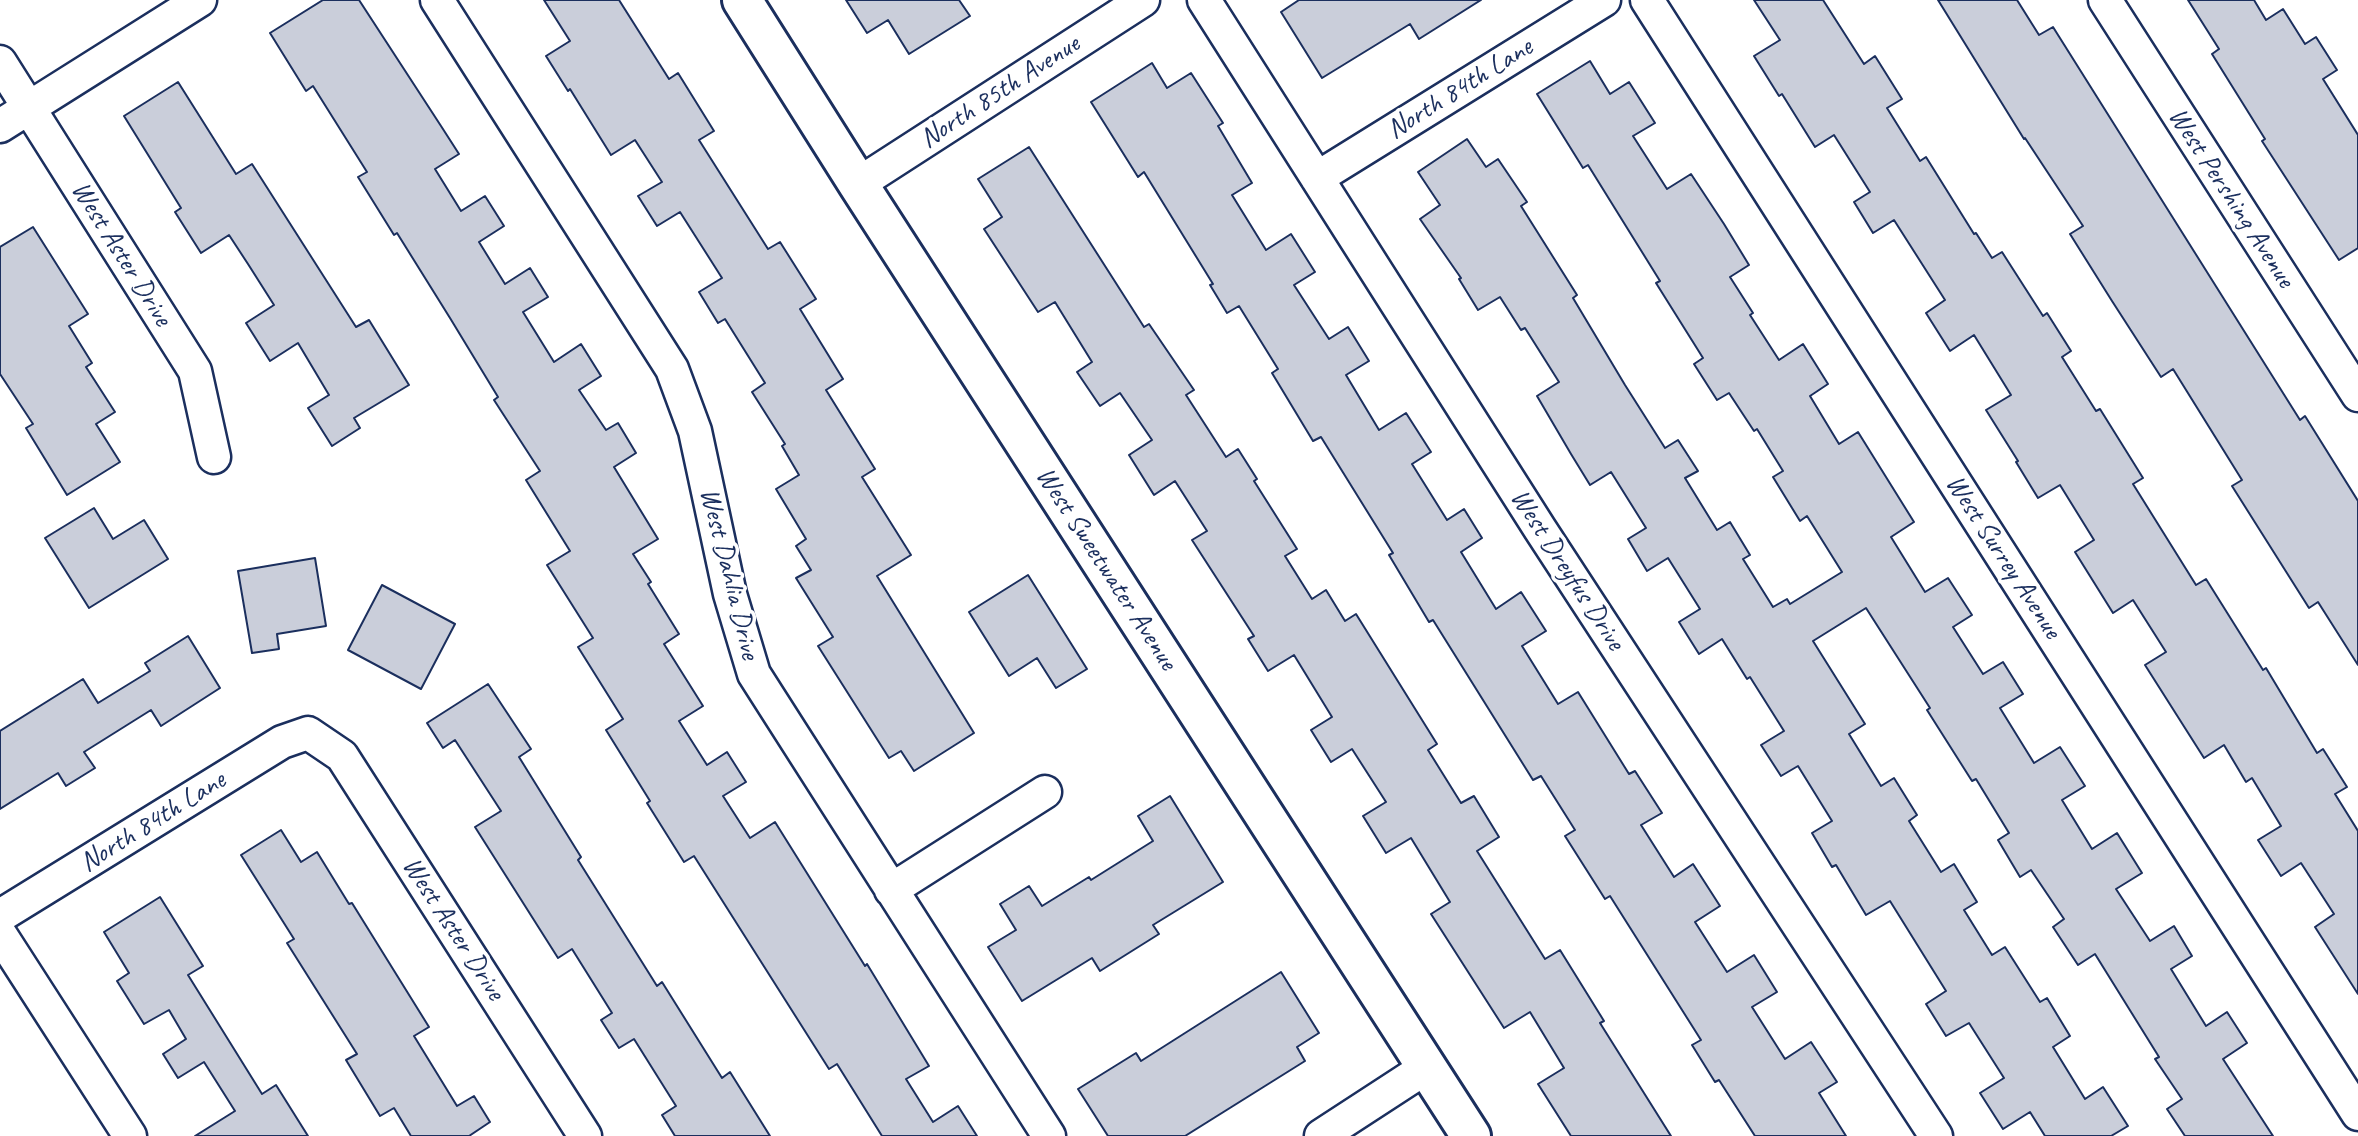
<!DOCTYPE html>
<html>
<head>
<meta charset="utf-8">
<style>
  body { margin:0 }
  canvas { display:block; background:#fff }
</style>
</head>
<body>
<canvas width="2358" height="1136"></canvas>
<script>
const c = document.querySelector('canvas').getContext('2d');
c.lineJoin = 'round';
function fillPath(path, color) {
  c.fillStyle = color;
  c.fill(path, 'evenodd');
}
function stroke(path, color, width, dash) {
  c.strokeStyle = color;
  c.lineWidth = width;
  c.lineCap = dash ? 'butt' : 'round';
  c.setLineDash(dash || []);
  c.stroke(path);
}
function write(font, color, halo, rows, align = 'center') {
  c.font = font + ' Caveat,sans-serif';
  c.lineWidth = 7;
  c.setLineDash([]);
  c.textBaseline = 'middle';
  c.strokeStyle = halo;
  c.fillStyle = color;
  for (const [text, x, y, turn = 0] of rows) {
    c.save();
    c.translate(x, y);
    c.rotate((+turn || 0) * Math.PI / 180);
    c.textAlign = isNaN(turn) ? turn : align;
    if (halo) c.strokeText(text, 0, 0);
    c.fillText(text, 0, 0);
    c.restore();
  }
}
const building = new Path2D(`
  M 323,0 L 359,0 L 441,126 L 459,154 L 435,169 L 461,211 L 485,196 L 504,226 L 479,242 L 505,284 L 530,268 L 548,297 L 523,312 L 554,362 L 581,344 L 601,376 L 579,390 L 606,430 L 618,423 L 636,453 L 614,467 L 658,539 L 633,554 L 651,582 L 648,584 L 679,634 L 664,644 L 703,706 L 679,721 L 707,765 L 727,752 L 746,782 L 723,796 L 750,838 L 775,822 L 865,966 L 867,964 L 929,1066 L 906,1079 L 933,1122 L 958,1106 L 977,1136 L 882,1136 L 837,1064 L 829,1069 L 694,856 L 684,862 L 647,803 L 650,801 L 606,730 L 623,719 L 578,647 L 593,638 L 547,565 L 570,551 L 526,480 L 540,471 L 494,400 L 498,397 L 450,318 L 397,233 L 394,235 L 358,177 L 367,172 L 313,86 L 306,91 L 270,33 Z
  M 544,0 L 619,0 L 669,79 L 678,73 L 714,131 L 699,140 L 768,249 L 780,242 L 816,299 L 800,309 L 843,379 L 826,390 L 875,469 L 862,477 L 911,555 L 877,576 L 974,733 L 914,771 L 901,751 L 889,758 L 818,646 L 833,637 L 796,578 L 811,570 L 796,546 L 806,539 L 776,489 L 799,475 L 782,446 L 785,444 L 752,392 L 765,383 L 725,319 L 718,323 L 699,292 L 722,278 L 680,212 L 657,226 L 638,196 L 662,182 L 635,140 L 611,155 L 570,89 L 568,91 L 546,56 L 570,41 Z
  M 846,0 L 959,0 L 970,16 L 909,54 L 888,20 L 867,33 Z
  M 1299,0 L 1481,0 L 1419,39 L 1410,24 L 1322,78 L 1281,12 Z
  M 1754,0 L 1823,0 L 1864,64 L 1875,56 L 1902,99 L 1887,108 L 1920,161 L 1926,157 L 1974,234 L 1976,233 L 1992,258 L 2002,252 L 2043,316 L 2047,313 L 2071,351 L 2062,357 L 2096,411 L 2100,409 L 2143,478 L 2133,484 L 2196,585 L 2206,579 L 2263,670 L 2266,668 L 2317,753 L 2323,749 L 2347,787 L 2335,794 L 2358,831 L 2358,994 L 2315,927 L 2334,914 L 2301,863 L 2281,876 L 2258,840 L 2281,826 L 2252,778 L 2246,782 L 2224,745 L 2204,758 L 2145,665 L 2166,652 L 2133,600 L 2113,613 L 2075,552 L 2094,540 L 2060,485 L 2038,498 L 2016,462 L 2018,461 L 1986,410 L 2011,395 L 1974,335 L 1950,351 L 1926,313 L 1945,300 L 1894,220 L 1873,233 L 1854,202 L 1870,192 L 1834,135 L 1815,147 L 1782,94 L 1779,96 L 1754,56 L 1780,40 Z
  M 1938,0 L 2017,0 L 2039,35 L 2053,27 L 2300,420 L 2305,416 L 2358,501 L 2358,665 L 2318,602 L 2309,608 L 2232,486 L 2242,480 L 2173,369 L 2161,377 L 2112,301 L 2070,234 L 2083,226 L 2025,138 L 2024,139 Z
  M 2188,0 L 2254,0 L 2266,20 L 2283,9 L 2305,44 L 2316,37 L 2337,70 L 2323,79 L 2358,135 L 2358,248 L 2339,260 L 2262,141 L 2265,139 L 2212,54 L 2219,49 Z
  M 1590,61 L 1610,94 L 1629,82 L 1655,123 L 1633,136 L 1667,189 L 1691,174 L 1724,224 L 1749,265 L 1730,277 L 1753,313 L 1750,315 L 1779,360 L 1803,344 L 1828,384 L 1810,396 L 1839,444 L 1858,432 L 1914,522 L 1891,537 L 1925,592 L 1948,578 L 1972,615 L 1953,627 L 1983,674 L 2003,662 L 2023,694 L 2000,708 L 2034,763 L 2060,747 L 2085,786 L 2062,800 L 2092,849 L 2117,833 L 2142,873 L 2116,889 L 2150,941 L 2174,926 L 2192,956 L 2171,969 L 2206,1026 L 2227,1012 L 2247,1043 L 2223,1059 L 2273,1136 L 2185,1136 L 2167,1109 L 2182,1099 L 2155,1059 L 2159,1057 L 2095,954 L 2078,965 L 2053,927 L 2064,919 L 2031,870 L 2020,877 L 1998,840 L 2009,833 L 1976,779 L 1972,781 L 1927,710 L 1930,708 L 1866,608 L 1813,641 L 1865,724 L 1849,734 L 1881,786 L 1894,778 L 1917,815 L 1909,821 L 1941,872 L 1954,864 L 1977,902 L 1964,910 L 1992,955 L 2005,947 L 2040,1002 L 2047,998 L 2070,1036 L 2053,1047 L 2085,1099 L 2103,1087 L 2128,1126 L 2111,1136 L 2045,1136 L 2030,1112 L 2003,1129 L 1980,1093 L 2004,1078 L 1969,1023 L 1946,1036 L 1926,1004 L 1946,991 L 1890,901 L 1866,915 L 1836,865 L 1832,867 L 1812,833 L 1832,821 L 1798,766 L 1781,776 L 1761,745 L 1784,731 L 1750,677 L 1747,679 L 1722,639 L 1699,654 L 1679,622 L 1700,609 L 1668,558 L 1647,571 L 1628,539 L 1646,528 L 1611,472 L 1590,485 L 1571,454 L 1537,396 L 1559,382 L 1525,328 L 1521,330 L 1500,297 L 1478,310 L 1459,279 L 1461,278 L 1420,219 L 1440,205 L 1418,172 L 1467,139 L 1486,167 L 1498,159 L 1527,202 L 1521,206 L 1577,295 L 1573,298 L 1625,385 L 1665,448 L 1678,440 L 1698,471 L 1685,478 L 1717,530 L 1730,522 L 1750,555 L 1743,559 L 1773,607 L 1787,599 L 1790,604 L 1842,572 L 1807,516 L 1800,521 L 1773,477 L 1783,471 L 1757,429 L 1754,431 L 1729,393 L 1717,400 L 1694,364 L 1703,358 L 1656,283 L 1660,281 L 1588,165 L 1583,168 L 1537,94 Z
  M 1152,63 L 1167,88 L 1191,73 L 1223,123 L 1218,126 L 1252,183 L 1232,195 L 1266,250 L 1291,234 L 1315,272 L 1294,285 L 1329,339 L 1348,327 L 1369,361 L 1346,375 L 1379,430 L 1406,413 L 1431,452 L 1412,464 L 1447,520 L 1464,509 L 1482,538 L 1461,552 L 1496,609 L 1521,592 L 1546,631 L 1522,646 L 1558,704 L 1578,692 L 1629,774 L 1635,771 L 1662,813 L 1641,825 L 1674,877 L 1693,864 L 1720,906 L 1695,922 L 1727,972 L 1754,955 L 1777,992 L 1752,1007 L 1785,1059 L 1811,1042 L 1837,1082 L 1819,1093 L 1846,1136 L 1755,1136 L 1719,1080 L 1715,1082 L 1692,1045 L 1701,1040 L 1610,896 L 1605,899 L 1565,836 L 1575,830 L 1541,776 L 1533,780 L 1433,620 L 1429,622 L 1389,555 L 1393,553 L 1321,437 L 1313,441 L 1272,373 L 1278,369 L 1239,306 L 1227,313 L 1210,285 L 1213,284 L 1144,172 L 1138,177 L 1091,102 Z
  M 178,82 L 236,174 L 252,164 L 356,327 L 369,320 L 409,385 L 354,418 L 360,428 L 332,446 L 308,408 L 329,395 L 298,343 L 270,361 L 246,323 L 274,305 L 248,264 L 229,235 L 201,253 L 175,212 L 181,208 L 124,116 Z
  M 1029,147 L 1144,327 L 1149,324 L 1194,390 L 1186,395 L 1226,457 L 1238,449 L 1257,479 L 1254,481 L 1297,549 L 1285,556 L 1312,599 L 1326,590 L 1345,621 L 1356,614 L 1437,744 L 1428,750 L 1461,803 L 1474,796 L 1499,837 L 1477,851 L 1545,959 L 1560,950 L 1604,1021 L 1600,1023 L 1671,1136 L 1571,1136 L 1538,1084 L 1564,1068 L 1530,1012 L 1504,1028 L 1431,914 L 1450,902 L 1411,838 L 1386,853 L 1363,816 L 1386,802 L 1352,749 L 1331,762 L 1311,730 L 1332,717 L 1294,655 L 1268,671 L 1248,639 L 1254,636 L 1192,540 L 1207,531 L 1175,481 L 1154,495 L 1129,455 L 1152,440 L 1120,393 L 1100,406 L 1077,372 L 1092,362 L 1055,302 L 1038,312 L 984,229 L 1002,217 L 978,179 Z
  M 33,227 L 88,314 L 69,326 L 92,363 L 86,367 L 115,412 L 96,424 L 120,462 L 67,495 L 26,428 L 33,424 L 0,374 L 0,247 Z
  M 94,508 L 113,539 L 144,520 L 168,559 L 89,608 L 45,538 Z
  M 315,558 L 326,626 L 277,634 L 279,649 L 252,653 L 238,571 Z
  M 1028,575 L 1087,669 L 1056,688 L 1037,658 L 1009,676 L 969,612 Z
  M 382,585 L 455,624 L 421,689 L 348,650 Z
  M 188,636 L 220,688 L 161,726 L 151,710 L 84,752 L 95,768 L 66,786 L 58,773 L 0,809 L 0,731 L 83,679 L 98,703 L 150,671 L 145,663 Z
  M 488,684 L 531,749 L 519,757 L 581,857 L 578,860 L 657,986 L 662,982 L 722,1078 L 730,1072 L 770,1136 L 675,1136 L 662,1115 L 676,1106 L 634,1039 L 619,1048 L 601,1020 L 612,1013 L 572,949 L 558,958 L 475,827 L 501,811 L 455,740 L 443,748 L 427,723 Z
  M 1170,796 L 1223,882 L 1153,925 L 1159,934 L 1100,971 L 1092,958 L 1022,1001 L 988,947 L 1016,930 L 1000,904 L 1029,886 L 1042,906 L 1089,877 L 1091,880 L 1153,841 L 1138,816 Z
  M 281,830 L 301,862 L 317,852 L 349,904 L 352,903 L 429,1027 L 414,1036 L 457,1106 L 474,1096 L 490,1122 L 469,1136 L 411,1136 L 394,1108 L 380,1116 L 346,1060 L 357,1054 L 287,943 L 294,939 L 241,855 Z
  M 160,897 L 203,966 L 188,975 L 262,1094 L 276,1085 L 308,1136 L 195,1136 L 235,1111 L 204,1062 L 178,1078 L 163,1054 L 186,1039 L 169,1010 L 144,1024 L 117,981 L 129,973 L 104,932 Z
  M 1281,972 L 1319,1033 L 1297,1047 L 1305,1061 L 1185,1136 L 1108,1136 L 1078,1089 L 1136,1053 L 1141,1061 Z`);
const street = new Path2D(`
  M 437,0 L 672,369 L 695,431 L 730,594 L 754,674 L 1049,1136
  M 1204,0 L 1540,529 L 1936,1136
  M 1647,0 L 2358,1114
  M 2105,0 L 2358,395
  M 0,62 L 195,371 L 214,457
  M 0,126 L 200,0
  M 1317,178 L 1604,0
  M 858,184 L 1143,0
  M 891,890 L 1045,792
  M 0,916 L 282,742 L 308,733 L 342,756 L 585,1136
  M 0,934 L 130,1136
  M 1321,1136 L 1427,1067`);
const secondary = new Path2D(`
  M 742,0 L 858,184 L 1471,1136`);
const streetNames = [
  ["North 84th Lane",1460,89,-32],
  ["North 85th Avenue",1000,92,-33],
  ["West Pershing Avenue",2231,198,57],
  ["West Aster Drive",121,254,58],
  ["West Surrey Avenue",2003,557,57],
  ["West Sweetwater Avenue",1106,569,57],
  ["West Dreyfus Drive",1567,570,57],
  ["West Dahlia Drive",729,574,76],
  ["North 84th Lane",153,822,-32],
  ["West Aster Drive",453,929,57]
];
fillPath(building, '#caceda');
stroke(building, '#1b2f5e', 2);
stroke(street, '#1b2f5e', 37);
stroke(secondary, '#1b2f5e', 44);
stroke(street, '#fff', 32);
stroke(secondary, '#fff', 38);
write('28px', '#1b2f5e', '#fff', streetNames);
</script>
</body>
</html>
